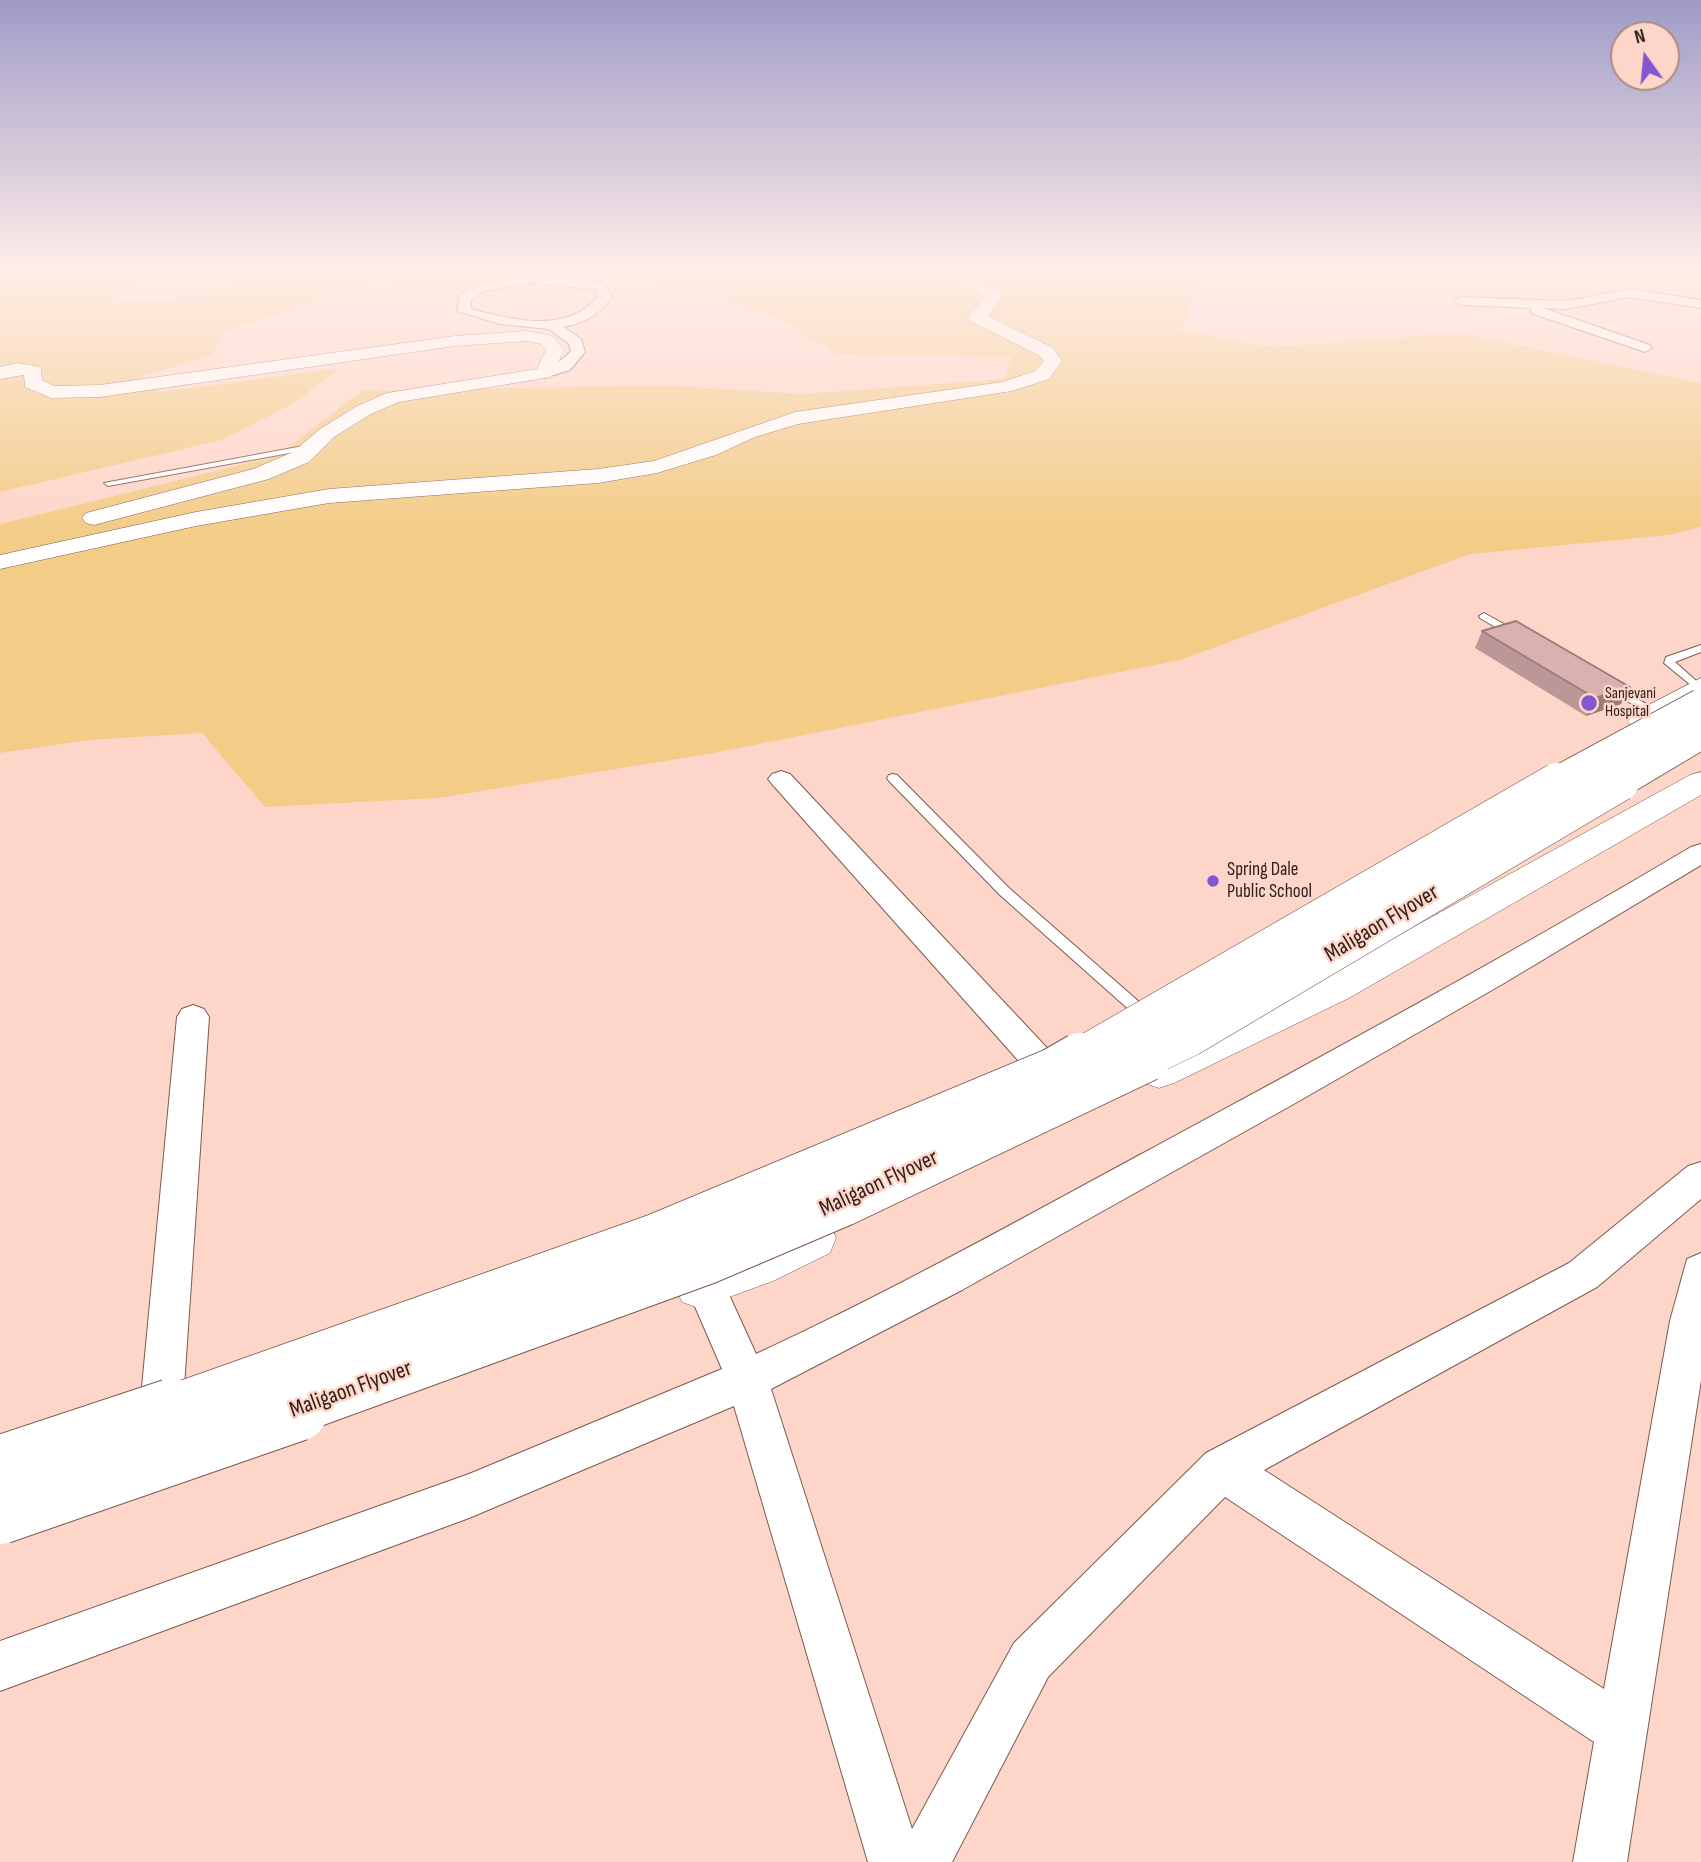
<!DOCTYPE html>
<html>
<head>
<meta charset="utf-8">
<style>
  body { margin:0 }
  #map { position:relative; width:1701px; height:1862px; overflow:hidden; background:#fed6c9; font-family:"Sofia Sans Condensed",sans-serif }
  canvas { display:block }
  .north { position:absolute; left:1610px; top:21px; width:70px; height:70px; box-sizing:border-box; background:#fed6c9; border:2px solid #ab8d84; border-radius:50%; rotate:345deg; font-size:19px; font-weight:700; line-height:28px; text-align:center; color:#2f201c }
  .north::after { content:''; display:block; margin:auto; width:24px; height:32px; background:#8258d1; clip-path:polygon(50% 0,100% 100%,50% 72%,0 100%) }
</style>
</head>
<body>
<div id="map">
<canvas width="1701" height="1862"></canvas>
<div class="north">N</div>
</div>
<script>
const c = document.querySelector('canvas').getContext('2d');
c.lineJoin = 'round';
function fillPath(path, color) {
  c.fillStyle = color;
  c.fill(path, 'evenodd');
}
function stroke(path, color, width, dash) {
  c.strokeStyle = color;
  c.lineWidth = width;
  c.lineCap = dash ? 'butt' : 'round';
  c.setLineDash(dash || []);
  c.stroke(path);
}
function write(font, color, halo, rows, align = 'center') {
  c.font = font + ' "Sofia Sans Condensed",sans-serif';
  c.lineWidth = 5;
  c.setLineDash([]);
  c.textBaseline = 'middle';
  c.strokeStyle = halo;
  c.fillStyle = color;
  for (const [text, x, y, turn = 0] of rows) {
    c.save();
    c.translate(x, y);
    c.rotate((+turn || 0) * Math.PI / 180);
    c.textAlign = isNaN(turn) ? turn : align;
    if (halo) c.strokeText(text, 0, 0);
    c.fillText(text, 0, 0);
    c.restore();
  }
}
const green = new Path2D(`
  M 14,270 L 143,270 L 149,276 L 112,300 L 171,300 L 277,270 L 533,270 L 524,277 L 398,292 L 387,278 L 224,332 L 212,355 L 140,377 L 160,392 L 340,368 L 292,404 L 222,440 L 0,492 L 0,279 Z
  M 630,270 L 1205,270 L 1180,331 L 1272,347 L 1460,333 L 1701,383 L 1701,527 L 1669,535 L 1470,554 L 1180,660 L 714,753 L 438,798 L 265,807 L 202,733 L 89,740 L 0,753 L 0,524 L 277,456 L 362,391 L 667,385 L 802,394 L 1004,379 L 1011,357 L 836,354 L 781,319 L 704,293 L 622,277 Z`);
const service = new Path2D(`
  M 314,444 L 318,446 L 317,448 L 108,486 L 104,483 Z
  M 1484,613 L 1520,633 L 1521,635 L 1516,638 L 1512,637 L 1480,618 L 1479,616 Z
  M 1701,645 L 1701,652 L 1675,662 L 1701,685 L 1701,691 L 1698,691 L 1664,663 L 1666,657 Z
  M 1610,684 L 1659,711 L 1661,713 L 1655,716 L 1651,715 L 1606,689 L 1606,685 Z
  M 893,774 L 897,775 L 1010,889 L 1145,1007 L 1147,1011 L 1145,1015 L 1135,1015 L 1000,895 L 889,781 L 887,778 L 889,775 Z`);
const minor = new Path2D(`
  M 1692,270 L 1701,270 L 1701,275 Z
  M 531,275 L 564,276 L 604,283 L 612,297 C 598,315 586,322 564,327 L 581,339 L 585,352 L 570,370 L 544,378 L 536,373 C 548,363 557,367 571,351 L 569,344 L 549,329 L 500,324 L 457,311 L 460,295 L 475,285 ZM 531,283 L 595,289 L 598,297 C 565,334 514,320 471,309 L 471,300 L 484,291 Z
  M 1630,289 L 1701,300 L 1701,308 L 1630,297 L 1566,309 L 1543,308 L 1650,345 L 1652,348 L 1645,352 L 1531,313 L 1531,308 L 1460,305 L 1453,301 L 1460,297 L 1566,301 Z
  M 781,771 L 790,774 L 1048,1049 L 1053,1058 L 1048,1067 L 1036,1071 L 1024,1067 L 772,784 L 768,779 L 772,774 Z
  M 1701,844 L 1701,865 L 1506,982 L 1299,1101 L 962,1290 L 771,1389 L 912,1829 L 1014,1643 L 1206,1453 L 1569,1263 L 1688,1166 L 1701,1162 L 1701,1199 L 1597,1287 L 1264,1470 L 1604,1689 L 1670,1321 L 1687,1259 L 1701,1253 L 1701,1380 L 1627,1862 L 1573,1862 L 1594,1742 L 1225,1497 L 1048,1677 L 952,1862 L 868,1862 L 734,1406 L 469,1518 L 0,1691 L 0,1641 L 469,1474 L 722,1369 L 677,1265 L 682,1253 L 696,1248 L 710,1253 L 756,1354 C 886,1294 1010,1225 1136,1157 C 1323,1056 1509,955 1691,847 Z
  M 193,1005 L 204,1009 L 209,1017 L 184,1387 L 178,1401 L 163,1407 L 148,1401 L 142,1387 L 177,1017 L 182,1009 Z`);
const tertiary = new Path2D(`
  M 950,270 L 970,270 L 967,273 L 1000,293 L 1002,296 L 988,316 L 1053,348 L 1062,361 L 1049,379 L 1012,391 L 798,424 L 755,437 L 716,455 L 657,473 L 598,483 L 329,503 L 196,526 L 0,569 L 0,555 L 196,512 L 329,489 L 598,469 L 654,461 L 795,412 L 1002,382 L 1035,371 L 1044,361 L 1040,356 L 970,321 L 968,317 L 985,297 L 951,276 Z
  M 527,331 L 553,336 L 564,350 L 551,377 L 399,402 L 371,414 L 334,437 L 309,462 L 269,479 L 94,525 L 86,523 L 82,518 L 86,513 L 253,469 L 293,452 L 320,429 L 357,406 L 387,393 L 537,369 L 546,350 L 541,344 L 527,341 L 455,346 L 100,397 L 51,398 L 25,387 L 24,375 L 0,379 L 0,367 L 17,363 L 41,367 L 42,380 L 54,386 L 100,385 L 455,336 Z
  M 1701,678 L 1701,699 C 1680,710 1656,732 1631,726 L 1627,720 L 1631,714 Z
  M 1701,772 L 1701,795 L 1349,998 L 1174,1083 L 1159,1088 L 1144,1083 L 1138,1072 L 1144,1061 L 1321,978 L 1690,775 Z
  M 813,1217 L 830,1223 L 836,1238 L 830,1253 L 773,1281 L 699,1308 L 682,1302 L 675,1286 L 682,1270 L 743,1249 Z`);
const primaryBridgeFar3 = new Path2D(`
  M 1553,784 L 1701,704
  M 1617,784 L 1701,734`);
const primaryBridgeFar2 = new Path2D(`
  M 1077,1059 L 1557,782
  M 1144,1059 L 1190,1037 L 1620,782`);
const primaryBridgeFar1 = new Path2D(`
  M 167,1411 L 656,1238 L 1054,1072 L 1080,1057
  M 292,1411 L 707,1260 L 843,1202 L 1147,1057`);
const primaryBridge = new Path2D(`
  M 0,1467 L 172,1410
  M 0,1513 L 297,1410`);
const wall = new Path2D(`
  M 1482,631 L 1621,704 L 1586,716 L 1475,648 Z`);
const shadedWall = new Path2D(`
  M 1630,687 L 1621,704 L 1586,716 L 1595,698 Z`);
const building = new Path2D(`
  M 1516,621 L 1630,687 L 1595,698 L 1482,631 Z`);
const markers = [
  [1589,703,9,"#8258d1"],
  [1213,881,7,"#8258d1"]
];
const farPoinames = [
  ["Sanjevani",1605,694],
  ["Hospital",1605,712]
];
const poiNames = [
  ["Spring Dale",1227,870],
  ["Public School",1227,892]
];
const nearStreetnames = [
  ["Maligaon Flyover",1382,924,-31],
  ["Maligaon Flyover",879,1184,-25],
  ["Maligaon Flyover",351,1390,-20]
];
fillPath(green, '#f3cc88');
stroke(service, '#7c5a4f', 2);
stroke(minor, '#7c5a4f', 2);
stroke(tertiary, '#7c5a4f', 1);
fillPath(service, '#fff');
fillPath(minor, '#fff');
fillPath(tertiary, '#fff');
stroke(primaryBridgeFar3, '#7c5a4f', 32, []);
stroke(primaryBridgeFar2, '#7c5a4f', 39, []);
stroke(primaryBridgeFar1, '#7c5a4f', 50, []);
stroke(primaryBridge, '#7c5a4f', 64, []);
stroke(primaryBridgeFar3, '#fff', 30);
stroke(primaryBridgeFar2, '#fff', 38);
stroke(primaryBridgeFar1, '#fff', 48);
stroke(primaryBridge, '#fff', 62);
fillPath(wall, '#bb9897');
fillPath(shadedWall, '#997c7b');
fillPath(building, '#dab1b0');
stroke(building, '#997c7b', 2);
const sky = c.createLinearGradient(0, 0, 0, 531);
sky.addColorStop(0, '#9f9bc7');
sky.addColorStop(0.51, '#ffede7');
sky.addColorStop(1, '#ffede700');
c.fillStyle = sky;
c.fillRect(0, 0, 1701, 531);
for (const [x, y, r, color] of markers) {
  const dot = new Path2D();
  dot.arc(x, y, r, 0, 2 * Math.PI);
  c.fillStyle = color;
  c.fill(dot);
  stroke(dot, '#fed6c9', 2.5);
}
write('16px', '#2f201c', '#fed6c9', farPoinames, 'left');
write('19px', '#2f201c', '#fed6c9', poiNames, 'left');
write('23px', '#2f201c', '#fed6c9', nearStreetnames);
</script>
</body>
</html>
